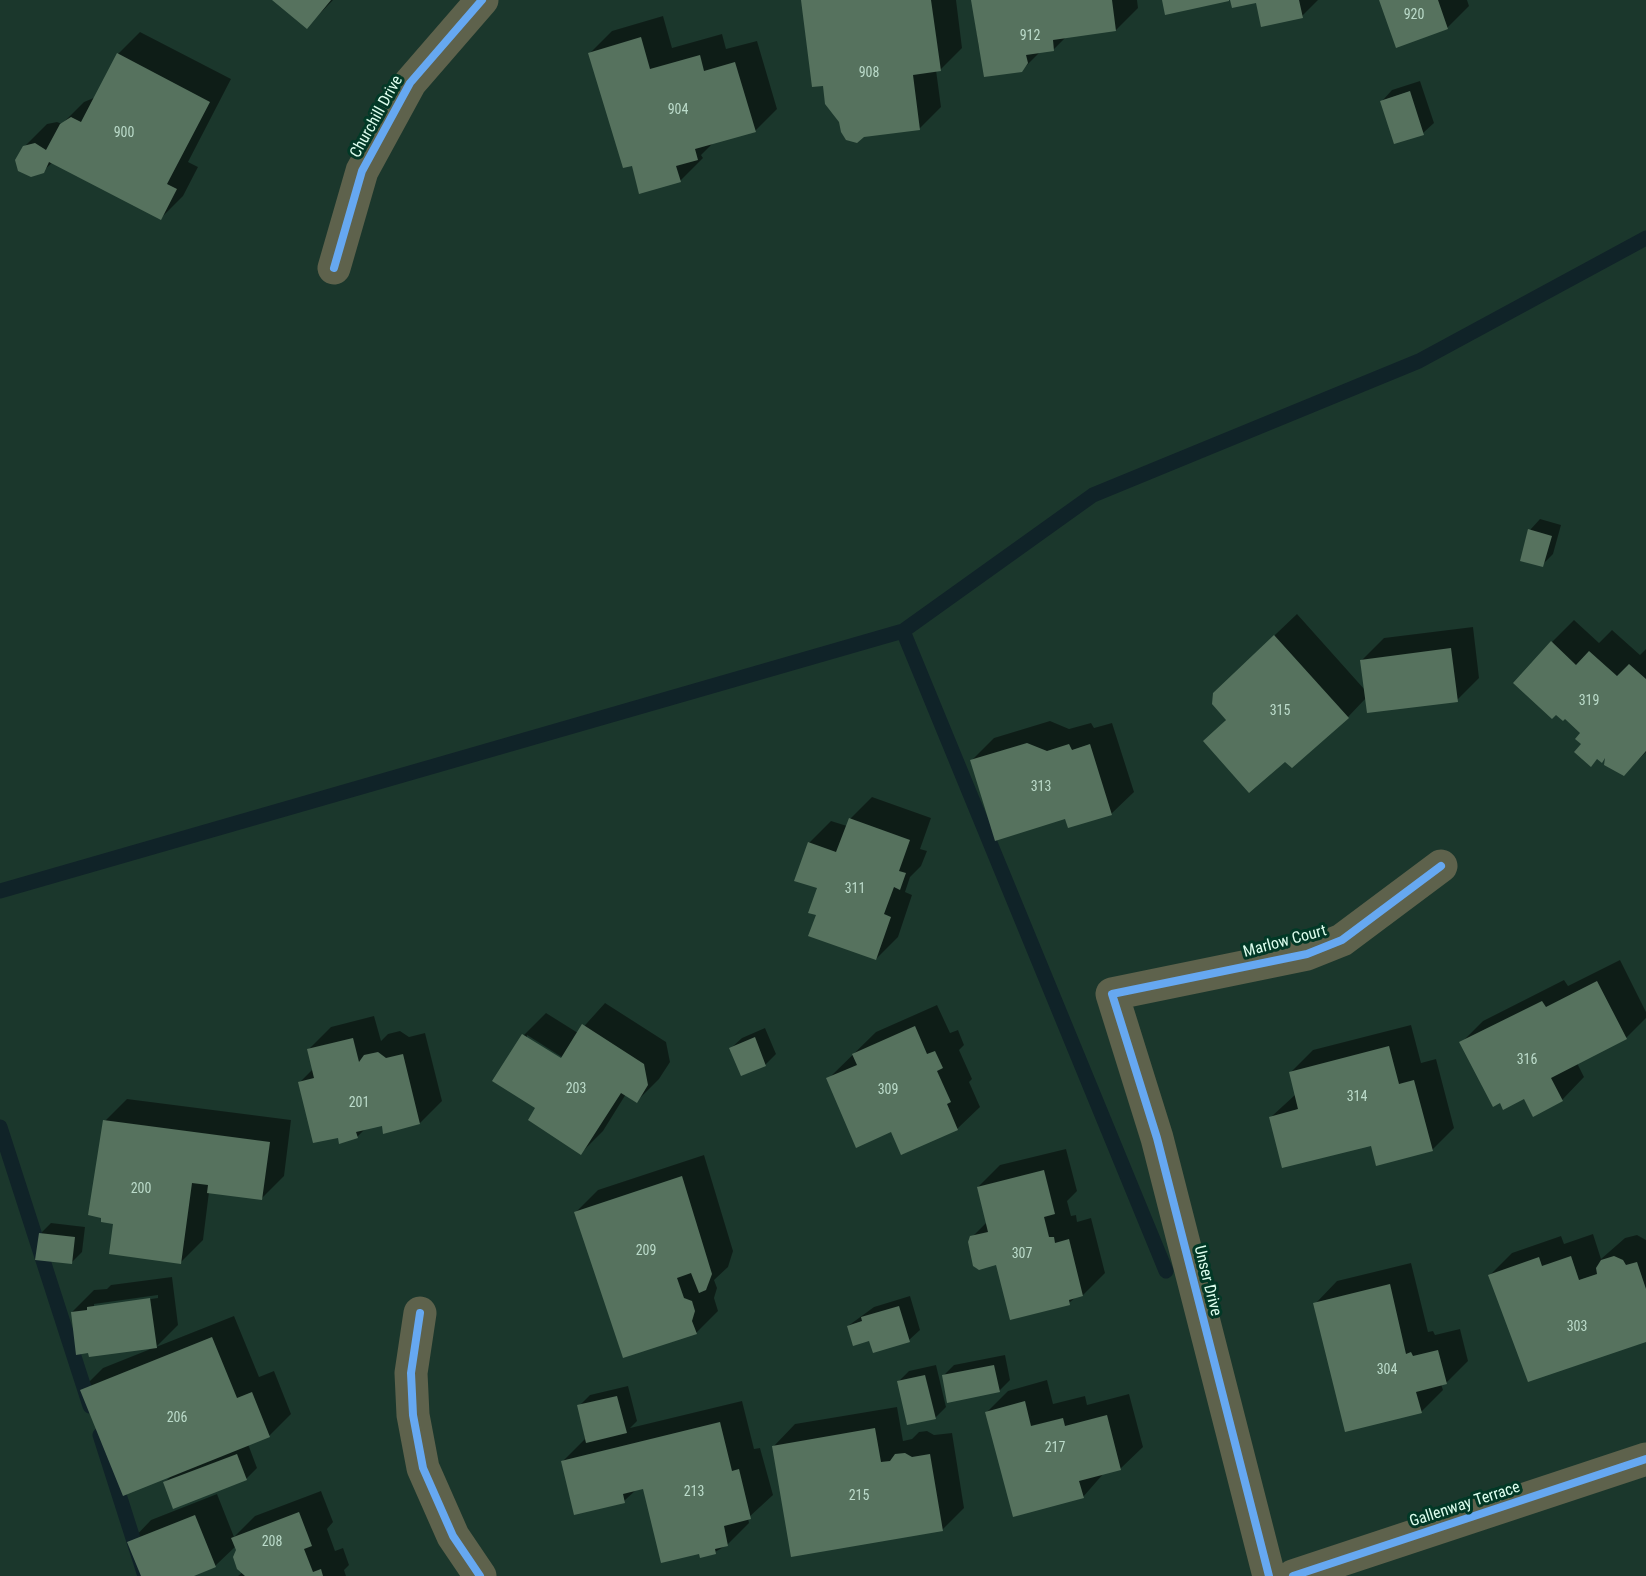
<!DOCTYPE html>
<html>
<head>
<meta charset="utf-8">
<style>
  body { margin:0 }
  canvas { display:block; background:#1b372c }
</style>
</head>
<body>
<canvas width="1646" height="1576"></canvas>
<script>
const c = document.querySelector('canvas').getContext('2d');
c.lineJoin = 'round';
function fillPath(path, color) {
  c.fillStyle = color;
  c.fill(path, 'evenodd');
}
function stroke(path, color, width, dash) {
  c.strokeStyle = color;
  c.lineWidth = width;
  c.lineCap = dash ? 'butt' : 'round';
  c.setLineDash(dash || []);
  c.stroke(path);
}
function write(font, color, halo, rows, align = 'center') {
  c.font = font + ' "Roboto Condensed",sans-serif';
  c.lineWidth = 6;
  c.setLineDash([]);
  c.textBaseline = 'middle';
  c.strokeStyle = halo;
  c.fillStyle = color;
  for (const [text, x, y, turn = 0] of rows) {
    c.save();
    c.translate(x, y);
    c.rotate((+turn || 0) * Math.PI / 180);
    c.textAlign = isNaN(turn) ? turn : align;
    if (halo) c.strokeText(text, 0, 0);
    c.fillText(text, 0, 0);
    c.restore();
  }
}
const shadow = new Path2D(`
  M 275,0 L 333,0 L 307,27 Z
  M 803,0 L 956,0 L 962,48 L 940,70 L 936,70 L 941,107 L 919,129 L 841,121 L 824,84 Z
  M 972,0 L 1137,0 L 1138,8 L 1116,30 L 1066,37 L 1054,49 L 1041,51 L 1021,71 L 982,47 L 979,48 Z
  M 1231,0 L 1318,0 L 1302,16 L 1257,1 Z
  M 1381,0 L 1467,0 L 1469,6 L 1447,28 Z
  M 663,16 L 672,48 L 722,34 L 726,49 L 757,41 L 777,109 L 755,131 L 713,143 L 701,155 L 703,158 L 681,180 L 640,192 L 633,164 L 590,53 L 612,31 Z
  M 140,32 L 231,79 L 188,162 L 198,167 L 183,196 L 161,218 L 53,162 L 43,171 L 24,147 L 47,124 L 57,122 L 62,124 L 84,102 L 96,97 L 118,54 Z
  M 1420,81 L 1434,123 L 1423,133 L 1382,101 L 1392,90 Z
  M 1540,519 L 1561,525 L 1553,554 L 1542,565 L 1530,530 Z
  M 1297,614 L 1365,690 L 1362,660 L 1384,638 L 1473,627 L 1479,678 L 1457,700 L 1366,698 L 1348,717 L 1285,760 L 1205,741 L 1227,719 L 1237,671 Z
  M 1574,620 L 1599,643 L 1612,630 L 1640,655 L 1646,649 L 1646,752 L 1624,774 L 1607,756 L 1583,743 L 1582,733 L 1552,642 Z
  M 1050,721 L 1069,729 L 1091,723 L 1094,728 L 1112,723 L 1134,792 L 1111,814 L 1066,817 L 972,760 L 994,738 Z
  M 872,797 L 931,818 L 920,849 L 927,851 L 921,866 L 910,877 L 905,892 L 912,895 L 898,937 L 876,959 L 818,914 L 819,887 L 809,843 L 831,821 L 847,826 L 850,819 Z
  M 1620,960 L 1646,1012 L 1646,1018 L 1626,1038 L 1577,1063 L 1584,1077 L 1562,1100 L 1533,1115 L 1524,1097 L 1461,1043 L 1483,1021 L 1564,980 L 1568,986 Z
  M 605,1003 L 666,1042 L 670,1062 L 659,1079 L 637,1101 L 626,1094 L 603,1131 L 581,1153 L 537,1107 L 495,1080 L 524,1035 L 546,1013 L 578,1033 ZM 527,1035 L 568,1061 L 567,1063 L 527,1038 Z
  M 937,1005 L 950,1033 L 958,1030 L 964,1045 L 959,1050 L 972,1079 L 969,1082 L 980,1107 L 957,1129 L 902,1153 L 892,1130 L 828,1079 L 876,1032 Z
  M 374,1016 L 381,1041 L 388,1034 L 400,1031 L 409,1037 L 425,1033 L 442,1101 L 420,1123 L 383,1124 L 366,1128 L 357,1137 L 339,1136 L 300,1082 L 313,1069 L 309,1049 L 331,1027 Z
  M 1411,1025 L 1421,1063 L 1436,1059 L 1454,1128 L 1432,1150 L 1372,1144 L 1271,1117 L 1296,1094 L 1291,1072 L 1313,1050 Z
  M 765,1028 L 776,1054 L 765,1065 L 731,1048 L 742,1038 Z
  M 127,1099 L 291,1120 L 284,1176 L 262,1198 L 209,1192 L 203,1240 L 181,1262 L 105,1121 Z
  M 1066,1149 L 1077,1191 L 1067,1201 L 1071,1216 L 1076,1215 L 1077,1222 L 1091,1218 L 1105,1273 L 1083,1295 L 1076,1297 L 1069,1303 L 997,1264 L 972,1237 L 987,1222 L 978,1187 L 1000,1165 Z
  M 704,1155 L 733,1251 L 728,1267 L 714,1280 L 717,1288 L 714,1298 L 718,1311 L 696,1333 L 576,1212 L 598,1190 Z
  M 51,1223 L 85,1227 L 82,1252 L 71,1263 L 40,1234 Z
  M 1593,1234 L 1601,1259 L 1625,1238 L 1637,1235 L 1646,1240 L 1646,1341 L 1490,1275 L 1512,1253 L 1561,1236 L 1564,1244 Z
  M 1411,1263 L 1428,1332 L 1433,1331 L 1435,1335 L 1460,1329 L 1468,1361 L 1446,1383 L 1441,1384 L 1443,1390 L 1421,1412 L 1315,1304 L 1337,1281 Z
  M 172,1277 L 178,1325 L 156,1347 L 234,1316 L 259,1377 L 274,1371 L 291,1414 L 269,1436 L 248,1444 L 257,1468 L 246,1479 L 164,1483 L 173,1474 L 81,1390 L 103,1368 L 153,1348 L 72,1312 L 94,1290 L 107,1289 L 111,1285 ZM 158,1295 L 158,1298 L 94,1307 L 94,1304 Z
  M 910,1296 L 920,1330 L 909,1340 L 870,1339 L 848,1326 L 874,1307 Z
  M 1005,1355 L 1010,1380 L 999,1391 L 943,1376 L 954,1365 Z
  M 936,1365 L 946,1407 L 935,1418 L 898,1382 L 909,1371 Z
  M 1047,1380 L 1053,1404 L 1085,1396 L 1087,1405 L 1129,1394 L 1143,1447 L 1120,1469 L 1104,1473 L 1083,1497 L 986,1413 L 1008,1391 Z
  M 628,1386 L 637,1421 L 630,1428 L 742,1401 L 754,1449 L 760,1448 L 773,1495 L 748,1518 L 749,1523 L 727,1545 L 715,1552 L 644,1488 L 636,1490 L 624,1501 L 563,1461 L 585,1439 L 579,1406 L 590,1395 Z
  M 897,1407 L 903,1441 L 912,1439 L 919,1432 L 927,1431 L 934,1435 L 952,1433 L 964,1508 L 942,1530 L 773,1447 L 795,1424 Z
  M 321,1491 L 333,1522 L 327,1529 L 335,1551 L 343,1548 L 349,1565 L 344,1570 L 346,1576 L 238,1576 L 244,1571 L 236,1546 L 215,1566 L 192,1576 L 142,1576 L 129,1543 L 151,1520 L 217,1494 L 234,1537 L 255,1516 Z`);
const stream = new Path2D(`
  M 903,631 L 1166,1271
  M 0,891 L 903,631 L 1093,495 L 1419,361 L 1646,238
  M 0,1127 L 90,1406
  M 100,1435 L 145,1576`);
const building = new Path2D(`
  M 272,0 L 331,0 L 307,29 Z
  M 801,0 L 931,0 L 941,71 L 913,75 L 920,130 L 864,137 L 857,143 L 846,140 L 841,132 L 839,122 L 825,104 L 823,86 L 812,87 Z
  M 971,0 L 1112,0 L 1116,31 L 1053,40 L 1054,51 L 1026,55 L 1028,63 L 1022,72 L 984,77 Z
  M 1162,0 L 1229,0 L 1229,1 L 1165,15 Z
  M 1230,0 L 1299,0 L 1303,18 L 1261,27 L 1256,3 L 1232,8 Z
  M 1379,0 L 1438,0 L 1448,29 L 1396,48 Z
  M 641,37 L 650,69 L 700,55 L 704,71 L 735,62 L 756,132 L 695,149 L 698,160 L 676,166 L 681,182 L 639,194 L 632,166 L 623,168 L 588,53 Z
  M 117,53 L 210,102 L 167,184 L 177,189 L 161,220 L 49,162 L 44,173 L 31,177 L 18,171 L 15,160 L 23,146 L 35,143 L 46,150 L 60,124 L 71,117 L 81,122 Z
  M 1410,91 L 1424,135 L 1394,144 L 1380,101 Z
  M 1528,529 L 1552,536 L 1543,567 L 1520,561 Z
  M 1274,635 L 1349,718 L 1292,768 L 1285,762 L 1249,793 L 1203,741 L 1226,720 L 1212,704 L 1213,693 Z
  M 1551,641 L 1576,665 L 1589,651 L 1617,676 L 1629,664 L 1646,679 L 1646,751 L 1624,776 L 1604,765 L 1605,758 L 1602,763 L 1597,759 L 1591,767 L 1574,752 L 1581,744 L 1575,739 L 1580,733 L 1565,719 L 1563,721 L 1556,715 L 1552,719 L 1513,683 Z
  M 1451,648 L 1458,702 L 1367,713 L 1360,660 Z
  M 1027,743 L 1047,751 L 1069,744 L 1072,750 L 1090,744 L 1112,815 L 1068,828 L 1065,819 L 995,841 L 970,760 Z
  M 849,818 L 910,840 L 899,871 L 906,873 L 900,890 L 894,887 L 884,914 L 891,917 L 876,960 L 808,936 L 816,915 L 808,913 L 817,888 L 794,881 L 808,842 L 836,852 Z
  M 1597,981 L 1627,1039 L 1551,1078 L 1563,1101 L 1533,1117 L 1524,1099 L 1503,1110 L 1500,1103 L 1493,1107 L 1459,1042 L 1542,1001 L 1546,1007 Z
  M 582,1024 L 644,1064 L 648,1085 L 637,1103 L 621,1093 L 581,1155 L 528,1120 L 535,1108 L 492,1081 L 522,1034 L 561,1058 Z
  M 915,1026 L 927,1054 L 935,1051 L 943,1068 L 937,1071 L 951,1102 L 947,1104 L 958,1130 L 901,1155 L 891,1132 L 856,1148 L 826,1078 L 857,1065 L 852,1054 Z
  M 755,1037 L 766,1066 L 741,1076 L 729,1048 Z
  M 353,1038 L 359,1062 L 364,1055 L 378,1052 L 386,1058 L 403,1054 L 420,1124 L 383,1134 L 382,1126 L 356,1132 L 358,1138 L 339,1144 L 338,1138 L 313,1143 L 298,1082 L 314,1078 L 307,1049 Z
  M 1389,1046 L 1399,1084 L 1414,1080 L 1433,1151 L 1376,1166 L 1371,1146 L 1282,1168 L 1269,1117 L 1298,1109 L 1289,1072 Z
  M 103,1120 L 270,1142 L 262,1200 L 207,1193 L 208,1185 L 192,1183 L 181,1264 L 109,1254 L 113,1224 L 101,1222 L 101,1218 L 88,1215 Z
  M 1044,1170 L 1055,1214 L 1044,1217 L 1049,1237 L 1054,1237 L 1055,1243 L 1069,1239 L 1083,1296 L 1069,1300 L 1070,1305 L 1010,1320 L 996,1265 L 979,1270 L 973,1266 L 968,1242 L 970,1236 L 988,1232 L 977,1187 Z
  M 682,1176 L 712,1274 L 706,1290 L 699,1293 L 691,1273 L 677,1278 L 684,1298 L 692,1301 L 695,1311 L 692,1321 L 697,1334 L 623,1358 L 574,1212 Z
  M 39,1233 L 75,1237 L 72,1264 L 35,1260 Z
  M 1571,1256 L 1579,1280 L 1597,1274 L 1596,1268 L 1601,1260 L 1614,1256 L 1623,1260 L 1626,1265 L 1637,1262 L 1646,1289 L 1646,1342 L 1528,1382 L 1488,1275 L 1539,1257 L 1542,1266 Z
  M 1390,1284 L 1406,1354 L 1411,1352 L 1413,1356 L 1438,1350 L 1447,1384 L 1416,1392 L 1422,1413 L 1345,1432 L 1313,1303 Z
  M 150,1298 L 157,1348 L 89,1357 L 88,1353 L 76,1355 L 71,1312 L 87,1310 L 87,1307 Z
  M 899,1306 L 910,1342 L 873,1353 L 869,1341 L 853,1346 L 847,1326 L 862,1321 L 861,1317 Z
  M 212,1337 L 237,1398 L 252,1392 L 270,1437 L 123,1496 L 80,1390 Z
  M 994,1365 L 1000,1392 L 947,1403 L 942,1375 Z
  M 925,1375 L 936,1419 L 907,1425 L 897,1381 Z
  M 617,1396 L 627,1433 L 586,1443 L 577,1405 Z
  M 1025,1401 L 1031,1426 L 1063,1418 L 1065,1426 L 1107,1415 L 1121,1470 L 1079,1481 L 1084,1498 L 1013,1517 L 985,1412 Z
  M 720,1422 L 732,1471 L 739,1469 L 751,1519 L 724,1526 L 728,1546 L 715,1549 L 716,1554 L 700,1558 L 699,1554 L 661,1563 L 643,1489 L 623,1494 L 625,1503 L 574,1515 L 561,1461 Z
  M 875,1428 L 881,1462 L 890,1461 L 895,1454 L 905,1453 L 912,1457 L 930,1454 L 943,1531 L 791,1557 L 772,1446 Z
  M 237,1454 L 247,1480 L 173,1509 L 163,1482 Z
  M 299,1512 L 312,1546 L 304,1549 L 313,1572 L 321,1569 L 323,1576 L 245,1576 L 237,1569 L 233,1557 L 236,1550 L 231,1538 Z
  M 195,1515 L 216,1567 L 194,1576 L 141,1576 L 127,1542 Z`);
const street = new Path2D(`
  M 334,268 L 362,171 L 410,83 L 482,0
  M 420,1313 L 411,1373 L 413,1415 L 423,1468 L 453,1536 L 480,1576
  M 1269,1576 L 1157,1138 L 1112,994 L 1307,954 L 1342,940 L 1441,866
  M 1293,1576 L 1646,1459`);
const cycleway = new Path2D(`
  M 334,268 L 362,171 L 410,83 L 482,0
  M 420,1313 L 411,1373 L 413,1415 L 423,1468 L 453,1536 L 480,1576
  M 1269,1576 L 1157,1138 L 1112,994 L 1307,954 L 1342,940 L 1441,866
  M 1293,1576 L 1646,1459`);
const numberNames = [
  ["920",1414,15],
  ["912",1030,36],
  ["908",869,73],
  ["904",678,110],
  ["900",124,133],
  ["319",1589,701],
  ["315",1280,711],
  ["313",1041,787],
  ["311",855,889],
  ["316",1527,1060],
  ["203",576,1089],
  ["309",888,1090],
  ["314",1357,1097],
  ["201",359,1103],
  ["200",141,1189],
  ["209",646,1251],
  ["307",1022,1254],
  ["303",1577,1327],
  ["304",1387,1370],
  ["206",177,1418],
  ["217",1055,1448],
  ["213",694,1492],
  ["215",859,1496],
  ["208",272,1542]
];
const streetNames = [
  ["Churchill Drive",377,117,-61],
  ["Marlow Court",1285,942,-15],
  ["Unser Drive",1207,1281,76],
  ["Gallenway Terrace",1465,1505,-18]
];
fillPath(shadow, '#0007');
stroke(stream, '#102328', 15);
fillPath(building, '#56725e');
stroke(street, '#5e624c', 33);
stroke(cycleway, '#66a8f1', 8);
write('14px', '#bbdbca', null, numberNames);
write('16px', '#ddfeee', '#023826', streetNames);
</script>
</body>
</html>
